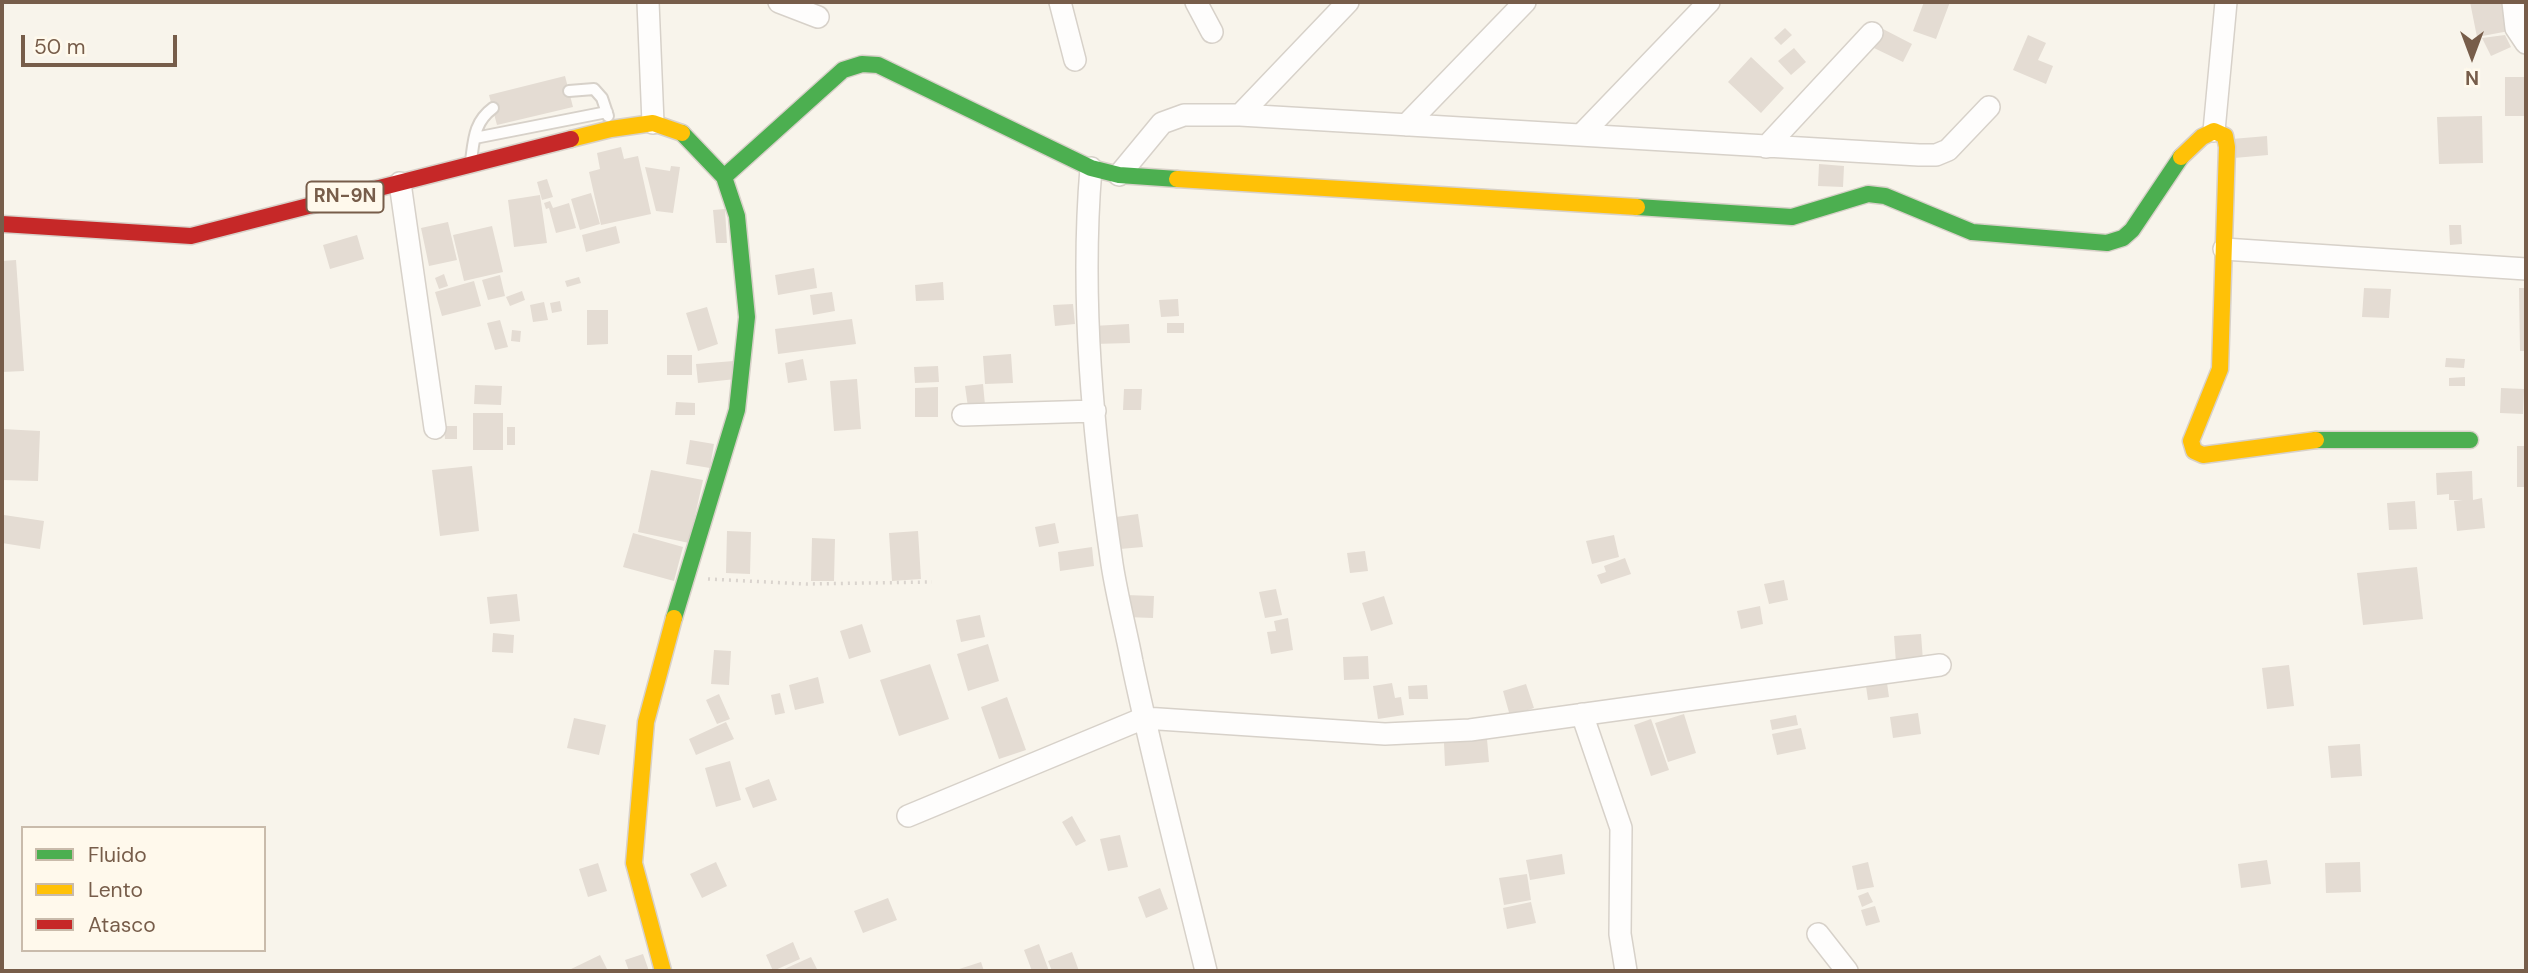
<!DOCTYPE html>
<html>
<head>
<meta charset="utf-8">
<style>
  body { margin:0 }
  #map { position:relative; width:2528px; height:973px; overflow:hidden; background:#f8f4eb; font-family:"DM Sans",sans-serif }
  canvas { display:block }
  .frame { position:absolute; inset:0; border:4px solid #775d4a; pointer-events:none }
  .legend { position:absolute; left:21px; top:826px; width:245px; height:126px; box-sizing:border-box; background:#fff9ec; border:2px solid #c9bbab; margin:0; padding:9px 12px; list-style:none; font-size:21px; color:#775d4a }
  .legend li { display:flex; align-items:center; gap:14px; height:35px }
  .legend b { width:35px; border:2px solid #c9bbab }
  .north { position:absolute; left:2437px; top:21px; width:70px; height:70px; -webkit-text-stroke:5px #fff9ec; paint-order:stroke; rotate:180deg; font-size:19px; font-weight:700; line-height:28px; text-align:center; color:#775d4a }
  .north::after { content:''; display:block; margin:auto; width:24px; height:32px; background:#775d4a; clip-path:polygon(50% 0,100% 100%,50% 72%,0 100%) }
  .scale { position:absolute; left:21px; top:35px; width:156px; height:32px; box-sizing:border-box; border:4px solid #775d4a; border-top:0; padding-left:9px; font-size:21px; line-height:24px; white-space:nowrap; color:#775d4a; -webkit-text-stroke:5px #fff9ec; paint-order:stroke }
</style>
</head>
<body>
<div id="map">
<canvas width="2528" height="973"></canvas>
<div class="frame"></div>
<ul class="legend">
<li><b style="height:9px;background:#4caf50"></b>Fluido</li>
<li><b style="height:9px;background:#ffc107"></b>Lento</li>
<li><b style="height:9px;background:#c62828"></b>Atasco</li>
</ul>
<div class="north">N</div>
<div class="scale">50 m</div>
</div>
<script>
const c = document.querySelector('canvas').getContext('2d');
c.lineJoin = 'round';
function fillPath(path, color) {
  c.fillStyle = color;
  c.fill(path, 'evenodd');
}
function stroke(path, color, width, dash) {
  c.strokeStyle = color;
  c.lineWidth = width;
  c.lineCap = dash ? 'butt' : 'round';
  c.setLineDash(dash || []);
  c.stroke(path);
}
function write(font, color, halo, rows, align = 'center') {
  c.font = font + ' "DM Sans",sans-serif';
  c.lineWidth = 7;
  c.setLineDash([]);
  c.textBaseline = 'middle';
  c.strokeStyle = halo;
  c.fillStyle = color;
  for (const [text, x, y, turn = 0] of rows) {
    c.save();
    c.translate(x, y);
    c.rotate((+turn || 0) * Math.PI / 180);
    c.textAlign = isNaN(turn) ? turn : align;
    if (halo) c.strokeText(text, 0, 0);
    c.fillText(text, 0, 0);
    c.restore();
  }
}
const building = new Path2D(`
  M 1924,2 L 1950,2 L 1936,39 L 1913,31 Z
  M 2470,2 L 2503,2 L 2509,31 L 2477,37 Z
  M 1785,28 L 1792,35 L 1781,45 L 1774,38 Z
  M 1883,29 L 1912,44 L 1903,62 L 1874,48 Z
  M 2028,35 L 2046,43 L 2038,60 L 2053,66 L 2046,84 L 2013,70 Z
  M 2505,35 L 2511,47 L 2491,56 L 2482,38 Z
  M 1794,48 L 1806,62 L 1791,75 L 1778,61 Z
  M 1751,57 L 1784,88 L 1761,113 L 1728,82 Z
  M 565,76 L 573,107 L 497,125 L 489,95 Z
  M 2505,77 L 2526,77 L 2526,116 L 2505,116 Z
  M 2482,116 L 2483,163 L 2439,164 L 2437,117 Z
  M 2267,136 L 2268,155 L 2234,158 L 2232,139 Z
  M 621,147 L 624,159 L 638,156 L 651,214 L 601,225 L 589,172 L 600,169 L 597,153 Z
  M 1819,164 L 1844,166 L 1843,187 L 1818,186 Z
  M 671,166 L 680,167 L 673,213 L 656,211 L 645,167 L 670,171 Z
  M 547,179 L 553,197 L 542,200 L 537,182 Z
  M 591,193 L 600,224 L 580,230 L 571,199 Z
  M 540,195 L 547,243 L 514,247 L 508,200 Z
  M 550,201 L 553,208 L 569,203 L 576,228 L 556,233 L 549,208 L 546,209 L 544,203 Z
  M 725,209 L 727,243 L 716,243 L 713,210 Z
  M 448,222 L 457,260 L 429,266 L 421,228 Z
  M 2449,225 L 2461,225 L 2462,244 L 2450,245 Z
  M 492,226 L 503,272 L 464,281 L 453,235 Z
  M 616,226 L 620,243 L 586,252 L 582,235 Z
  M 357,235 L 364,259 L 330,269 L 323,245 Z
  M 16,260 L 24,371 L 2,372 L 2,261 Z
  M 814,268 L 817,288 L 778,295 L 775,275 Z
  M 444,274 L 448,286 L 439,289 L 435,278 Z
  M 500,275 L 505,296 L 488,300 L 482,280 Z
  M 579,277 L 581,283 L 567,287 L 565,281 Z
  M 474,281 L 481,306 L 442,316 L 435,292 Z
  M 943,282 L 944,300 L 916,301 L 915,285 Z
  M 2364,288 L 2391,289 L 2389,318 L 2362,317 Z
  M 2519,288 L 2526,288 L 2526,351 L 2520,351 Z
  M 522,291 L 525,300 L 510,306 L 506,297 Z
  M 832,292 L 835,311 L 813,315 L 810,295 Z
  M 1178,299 L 1179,316 L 1161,317 L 1159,300 Z
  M 560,301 L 562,311 L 552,313 L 550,303 Z
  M 544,302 L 548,320 L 533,322 L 530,305 Z
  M 1073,304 L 1075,324 L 1055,326 L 1053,305 Z
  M 707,307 L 718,344 L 698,351 L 686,313 Z
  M 587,310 L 608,310 L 608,344 L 587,345 Z
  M 852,319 L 856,344 L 778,354 L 775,329 Z
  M 500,320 L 508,347 L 495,350 L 487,323 Z
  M 1167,323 L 1184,323 L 1184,333 L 1167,333 Z
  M 1129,324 L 1130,343 L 1094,344 L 1093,326 Z
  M 512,330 L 521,331 L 520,342 L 511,341 Z
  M 1011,354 L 1013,383 L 985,384 L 983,356 Z
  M 667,355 L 692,355 L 692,375 L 667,375 Z
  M 2446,358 L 2465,359 L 2464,368 L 2445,367 Z
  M 803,359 L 807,380 L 788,383 L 785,363 Z
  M 734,361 L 736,379 L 698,383 L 696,364 Z
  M 938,366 L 939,382 L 915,383 L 914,367 Z
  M 2465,377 L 2465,386 L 2449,386 L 2449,378 Z
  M 857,379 L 861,429 L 834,431 L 830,381 Z
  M 983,384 L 985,405 L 968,407 L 965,386 Z
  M 475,385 L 502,386 L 501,405 L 474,404 Z
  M 938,387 L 938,417 L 915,417 L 915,388 Z
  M 2501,388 L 2524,389 L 2523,414 L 2500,413 Z
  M 1124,389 L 1142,389 L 1141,410 L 1123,410 Z
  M 676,402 L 695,403 L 695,415 L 675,415 Z
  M 473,413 L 503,413 L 503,450 L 473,450 Z
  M 444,426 L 457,426 L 457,439 L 445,439 Z
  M 507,427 L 515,427 L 515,445 L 507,445 Z
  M 2,429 L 40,431 L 38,481 L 2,480 Z
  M 690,440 L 714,444 L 710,468 L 686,464 Z
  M 2517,446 L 2526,446 L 2526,487 L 2517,487 Z
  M 472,466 L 479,531 L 440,536 L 432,470 Z
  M 651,470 L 703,480 L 689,543 L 638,532 Z
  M 2472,471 L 2473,500 L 2482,498 L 2485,528 L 2457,531 L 2454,501 L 2463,500 L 2449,500 L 2449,494 L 2437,495 L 2436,473 Z
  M 2415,501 L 2417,529 L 2389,530 L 2387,503 Z
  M 1138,514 L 1143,547 L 1120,549 L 1116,517 Z
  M 4,515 L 44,521 L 40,549 L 2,543 Z
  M 1055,523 L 1059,543 L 1039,547 L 1035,527 Z
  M 727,531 L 751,532 L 750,574 L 726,573 Z
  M 918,531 L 921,579 L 892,581 L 889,533 Z
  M 633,533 L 683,547 L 674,581 L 623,567 Z
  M 1614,535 L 1619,557 L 1592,564 L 1586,541 Z
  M 812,538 L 835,539 L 834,581 L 811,581 Z
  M 1092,547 L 1094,566 L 1060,571 L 1058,552 Z
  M 1365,551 L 1368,571 L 1350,573 L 1347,553 Z
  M 1625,558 L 1631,574 L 1601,584 L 1597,575 L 1606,572 L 1604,566 Z
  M 2417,567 L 2423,619 L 2363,625 L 2357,573 Z
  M 1784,580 L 1788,600 L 1769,604 L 1764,584 Z
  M 1276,589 L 1282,615 L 1265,618 L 1259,592 Z
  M 517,594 L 520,621 L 490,624 L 487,597 Z
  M 1126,595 L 1154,596 L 1153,618 L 1126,617 Z
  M 1384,596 L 1393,624 L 1371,631 L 1362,603 Z
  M 1760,606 L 1763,624 L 1741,629 L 1737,611 Z
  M 980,615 L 985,637 L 961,642 L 956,620 Z
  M 1288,618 L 1293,650 L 1271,654 L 1267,632 L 1276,631 L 1274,621 Z
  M 862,624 L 871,652 L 849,659 L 840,631 Z
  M 493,633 L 514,635 L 513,653 L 492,652 Z
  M 1921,634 L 1923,661 L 1896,663 L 1894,636 Z
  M 988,644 L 999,681 L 968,691 L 957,654 Z
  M 714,650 L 731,651 L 729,685 L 711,684 Z
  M 1368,656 L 1369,679 L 1344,680 L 1343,657 Z
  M 930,664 L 949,719 L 899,736 L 880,680 Z
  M 2289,665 L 2294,706 L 2267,709 L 2262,668 Z
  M 818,677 L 824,703 L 795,710 L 789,685 Z
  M 1392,683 L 1395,698 L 1401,697 L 1404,715 L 1378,719 L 1373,686 Z
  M 1887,683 L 1889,697 L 1868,700 L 1866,686 Z
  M 1526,684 L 1534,708 L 1510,716 L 1503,691 Z
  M 1427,685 L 1428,699 L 1409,699 L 1408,686 Z
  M 780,693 L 785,713 L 775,715 L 771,695 Z
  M 719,694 L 730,719 L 717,724 L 706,700 Z
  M 1007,697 L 1026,750 L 999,759 L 981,707 Z
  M 1918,713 L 1921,734 L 1893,738 L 1890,717 Z
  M 1684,714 L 1696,753 L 1668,762 L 1655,723 Z
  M 1796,715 L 1798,725 L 1772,730 L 1770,720 Z
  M 574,718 L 606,725 L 599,755 L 567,748 Z
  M 1651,719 L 1669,770 L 1651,776 L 1634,725 Z
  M 726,722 L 734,739 L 696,755 L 689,739 Z
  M 1801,728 L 1806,749 L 1777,755 L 1772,734 Z
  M 1487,739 L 1489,762 L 1445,766 L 1444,743 Z
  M 2360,744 L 2362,776 L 2331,778 L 2328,746 Z
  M 730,761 L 741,800 L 716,807 L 705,768 Z
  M 769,779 L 777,800 L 753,808 L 745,788 Z
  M 1072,816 L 1086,841 L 1076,846 L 1062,822 Z
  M 1120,835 L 1128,867 L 1108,871 L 1100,839 Z
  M 1562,854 L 1565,874 L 1530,880 L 1526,860 Z
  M 2267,860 L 2271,884 L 2241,888 L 2238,864 Z
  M 716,862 L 727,886 L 702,898 L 690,874 Z
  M 1868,862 L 1874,887 L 1857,890 L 1852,866 Z
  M 2360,862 L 2361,892 L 2326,893 L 2325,863 Z
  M 598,863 L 607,891 L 588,897 L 579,869 Z
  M 1527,874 L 1531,900 L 1504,905 L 1499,878 Z
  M 1160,888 L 1168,909 L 1146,918 L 1138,897 Z
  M 1868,892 L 1873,902 L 1862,907 L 1858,896 Z
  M 888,898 L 897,920 L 863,933 L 854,911 Z
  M 1531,902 L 1536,923 L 1507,929 L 1503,908 Z
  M 1875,906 L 1880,922 L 1866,926 L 1861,910 Z
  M 793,942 L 800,959 L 773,971 L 766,955 Z
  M 1039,944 L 1049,971 L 1032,971 L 1024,950 Z
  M 1072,952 L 1079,971 L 1052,971 L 1048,961 Z
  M 643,954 L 649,971 L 629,971 L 625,960 Z
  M 600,955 L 608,971 L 567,971 Z
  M 811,957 L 818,971 L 780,971 Z
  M 981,962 L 984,971 L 953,971 Z`);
const path = new Path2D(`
  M 708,579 L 806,584 L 932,582`);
const lane = new Path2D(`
  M 569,91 L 594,89 L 602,98 L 608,116
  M 475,138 L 607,112
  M 471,161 C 474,139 474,122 493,108`);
const street = new Path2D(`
  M 648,2 L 653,123
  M 779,2 L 818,17
  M 1060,2 L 1075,60
  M 1196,2 L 1212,32
  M 2513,2 L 2516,28 L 2526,43
  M 1240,115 L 1348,2
  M 1406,125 L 1525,2
  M 2214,131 L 2226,2
  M 1581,135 L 1709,2
  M 1766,147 L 1872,33
  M 1091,168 C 1080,299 1093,434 1112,564 C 1117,597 1126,630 1132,662 C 1154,766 1181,868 1206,971
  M 1119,175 L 1162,123 L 1184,115 L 1240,115 L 1919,155 L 1936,155 L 1948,150 L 1989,107
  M 400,183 L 435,428
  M 2224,249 L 2526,269
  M 963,415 L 1095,411
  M 1582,714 L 1621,828 L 1620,934 L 1626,971
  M 908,816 L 1144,718 L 1385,734 L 1470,730 L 1940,665
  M 1818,934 L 1847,971`);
const fast = new Path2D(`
  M 724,177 L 843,70 L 862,64 L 878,65 L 1091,168 L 1119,175 L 1177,179
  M 1637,207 L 1792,217 L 1868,194 L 1885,196 L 1972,232 L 2107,243 L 2123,238 L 2132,230 L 2181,157
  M 2316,440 L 2470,440
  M 674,618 L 737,410 L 747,317 L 737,216 L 724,177 L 682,133`);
const slow = new Path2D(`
  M 571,139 L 611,129 L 653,123 L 682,133
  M 2181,157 L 2202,137 L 2214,131 L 2225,136 L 2227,147 L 2220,369 L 2191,441 L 2194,451 L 2203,455 L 2316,440
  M 1177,179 L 1637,207
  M 663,971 L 634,863 L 646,722 L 674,618`);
const jam = new Path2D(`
  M 2,224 L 191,236 L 571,139`);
const shields = [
  [345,197,77]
];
const shieldNames = [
  ["RN-9N",345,197]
];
fillPath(building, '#e4dcd3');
stroke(lane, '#d7d1c9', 14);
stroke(street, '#d7d1c9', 24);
stroke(fast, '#d8d1c9', 19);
stroke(slow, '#d8d1c9', 19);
stroke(jam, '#d8d1c9', 19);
stroke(path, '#dad4ce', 3.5, [2, 5]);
stroke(lane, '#fefdfc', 10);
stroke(street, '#fefdfc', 21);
stroke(fast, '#4caf50', 16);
stroke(slow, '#ffc107', 16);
stroke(jam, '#c62828', 16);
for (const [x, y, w] of shields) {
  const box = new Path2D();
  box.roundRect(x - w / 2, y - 15.5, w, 31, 5);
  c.fillStyle = '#fff9ec';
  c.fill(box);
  stroke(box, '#775d4a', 2);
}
write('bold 19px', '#775d4a', null, shieldNames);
</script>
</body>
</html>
